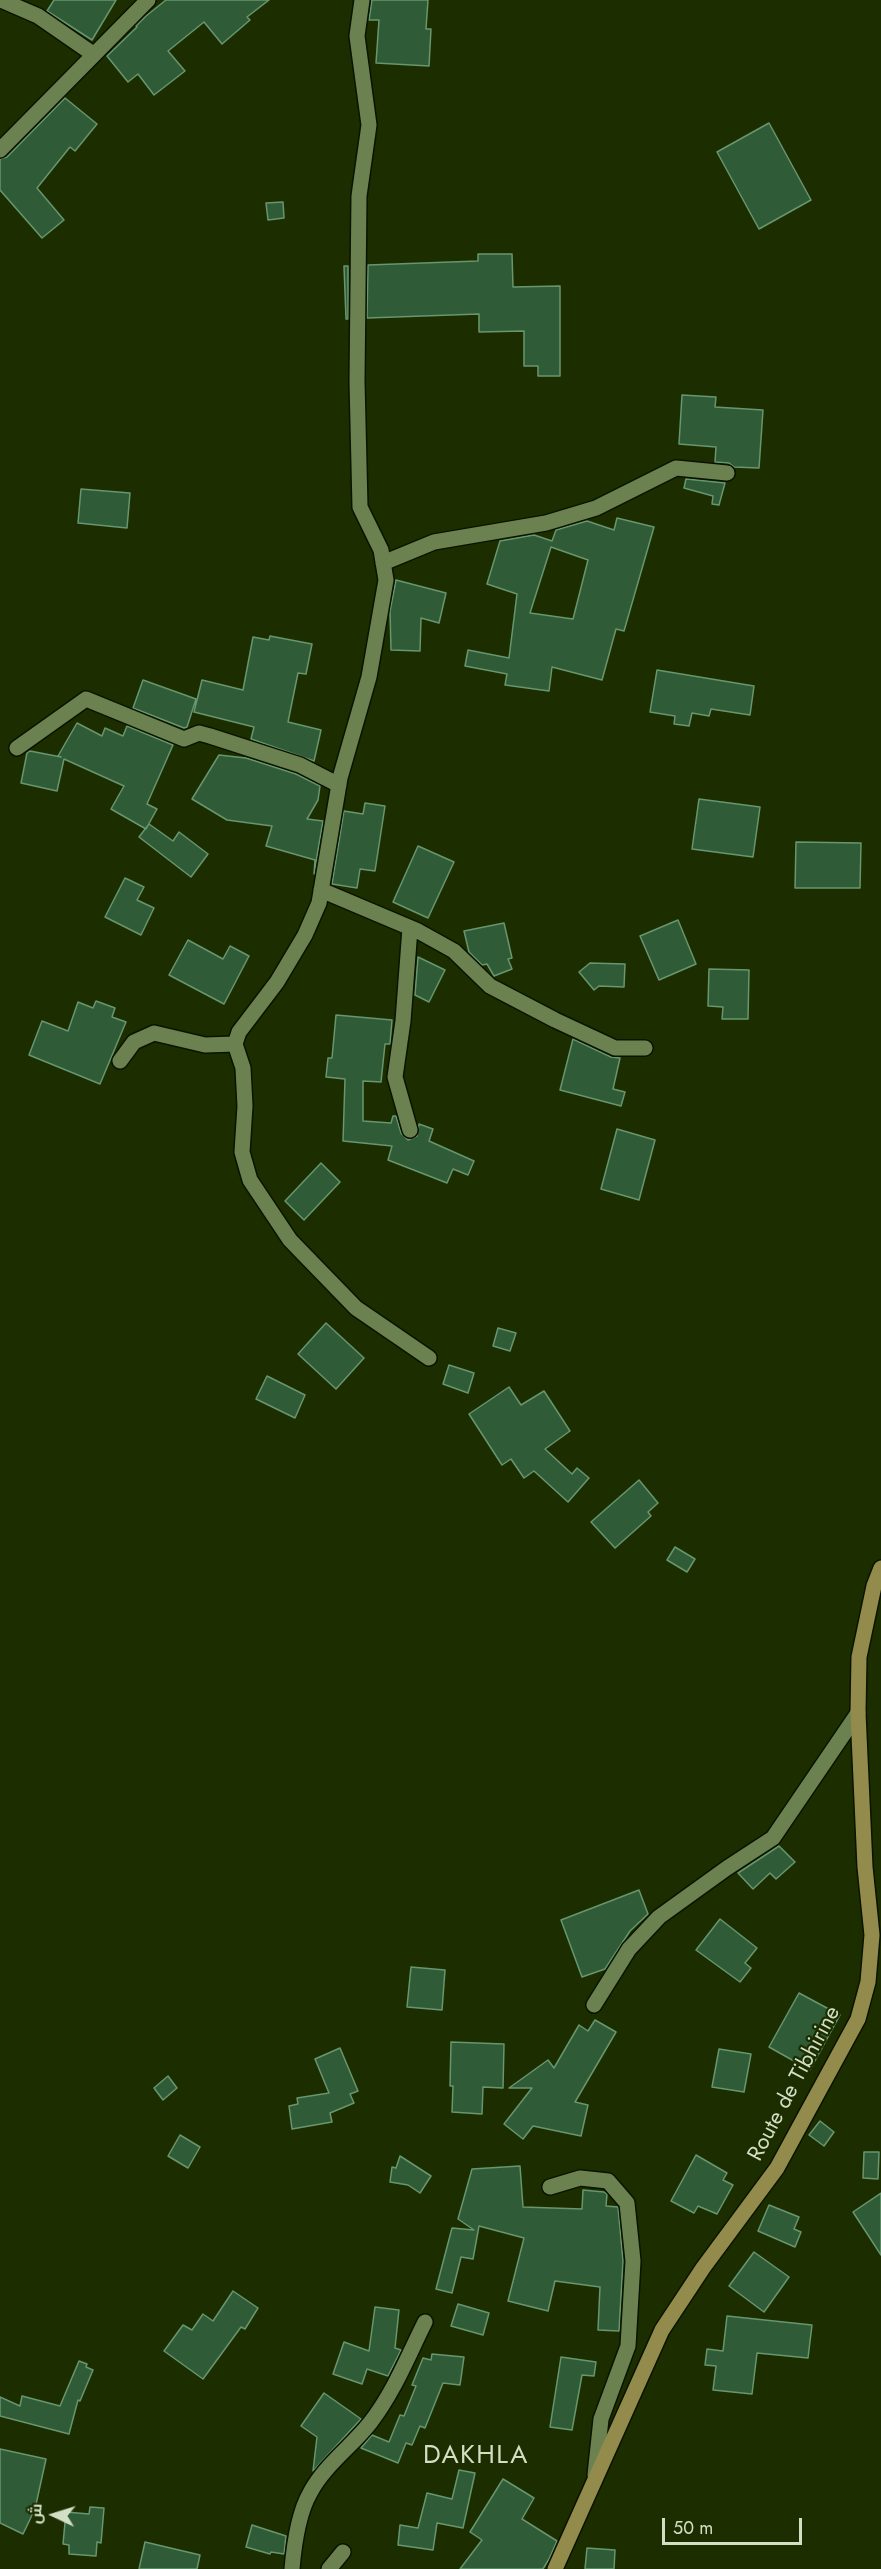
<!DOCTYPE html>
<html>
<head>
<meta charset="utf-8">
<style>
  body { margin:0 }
  #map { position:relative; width:881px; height:2569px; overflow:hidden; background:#1c2e00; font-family:Jost,Cairo,sans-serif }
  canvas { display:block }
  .north { position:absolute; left:24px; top:2485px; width:60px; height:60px; -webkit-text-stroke:4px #1c2e00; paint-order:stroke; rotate:274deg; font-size:16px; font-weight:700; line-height:24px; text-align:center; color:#d2dfc4 }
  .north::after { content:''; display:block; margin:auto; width:21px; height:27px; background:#d2dfc4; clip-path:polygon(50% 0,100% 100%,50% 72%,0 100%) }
  .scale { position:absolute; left:662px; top:2518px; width:140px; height:27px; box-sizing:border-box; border:3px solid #d2dfc4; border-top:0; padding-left:8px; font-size:18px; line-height:21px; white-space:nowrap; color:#d2dfc4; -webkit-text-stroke:4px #1c2e00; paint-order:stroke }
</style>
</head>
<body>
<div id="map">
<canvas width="881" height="2569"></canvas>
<div class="north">ش</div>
<div class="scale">50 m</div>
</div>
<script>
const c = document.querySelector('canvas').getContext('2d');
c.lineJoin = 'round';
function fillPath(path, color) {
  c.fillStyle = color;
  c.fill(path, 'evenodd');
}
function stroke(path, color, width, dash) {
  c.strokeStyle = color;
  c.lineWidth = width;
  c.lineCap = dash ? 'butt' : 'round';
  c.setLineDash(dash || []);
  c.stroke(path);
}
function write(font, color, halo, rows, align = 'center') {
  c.font = font + ' Jost,sans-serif';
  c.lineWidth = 4.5;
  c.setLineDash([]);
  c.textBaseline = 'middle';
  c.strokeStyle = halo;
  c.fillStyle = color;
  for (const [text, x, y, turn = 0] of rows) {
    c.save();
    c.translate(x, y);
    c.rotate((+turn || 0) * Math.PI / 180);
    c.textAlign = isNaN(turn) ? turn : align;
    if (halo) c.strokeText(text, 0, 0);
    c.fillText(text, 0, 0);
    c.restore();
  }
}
const building = new Path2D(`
  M 54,0 L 116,0 L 92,40 L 47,11 Z
  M 166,0 L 269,0 L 247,17 L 250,20 L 222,44 L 204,22 L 168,51 L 185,71 L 154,95 L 138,74 L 128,82 L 107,56 L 137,27 L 136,26 L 146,16 Z
  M 372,0 L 428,0 L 426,29 L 431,29 L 429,66 L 376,63 L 379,20 L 369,20 Z
  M 65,98 L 97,124 L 75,151 L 70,147 L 37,188 L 64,220 L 42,238 L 0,190 L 0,159 L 7,157 Z
  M 769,123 L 811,200 L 759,229 L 717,152 Z
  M 283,202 L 284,218 L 268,220 L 266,203 Z
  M 478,254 L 512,254 L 513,287 L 560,286 L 560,376 L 538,376 L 538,366 L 524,366 L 524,331 L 479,332 L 479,314 L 367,318 L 368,265 L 478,261 Z
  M 344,266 L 348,266 L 348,319 L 346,319 Z
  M 682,395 L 716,397 L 715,407 L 763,410 L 759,468 L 734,467 L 729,463 L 715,462 L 716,447 L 679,444 Z
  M 686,479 L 725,483 L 719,505 L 712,504 L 713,496 L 684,488 Z
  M 81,489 L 130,493 L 127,528 L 78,523 Z
  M 617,518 L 654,527 L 624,631 L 616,629 L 602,680 L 552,667 L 549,691 L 505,685 L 507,674 L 465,666 L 468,650 L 509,658 L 517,594 L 487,584 L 500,541 L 534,535 L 552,541 L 556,530 L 587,521 L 614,530 ZM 551,547 L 588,560 L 573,619 L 530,613 Z
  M 396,580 L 446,593 L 439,623 L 421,618 L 420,651 L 391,650 L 390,611 Z
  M 270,636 L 312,644 L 306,674 L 298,673 L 288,722 L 321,730 L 314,761 L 251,739 L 254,727 L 194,712 L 202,680 L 243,690 L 253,637 L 269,640 Z
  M 657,670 L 754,686 L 750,715 L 711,709 L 709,716 L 692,713 L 689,726 L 674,724 L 675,716 L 650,712 Z
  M 143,680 L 196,699 L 187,727 L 184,728 L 133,708 Z
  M 77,723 L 102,736 L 105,728 L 123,736 L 127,726 L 173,745 L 147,804 L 157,809 L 146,829 L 111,809 L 124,786 L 64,759 L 57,791 L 21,783 L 27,753 L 30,751 L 61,757 L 58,756 Z
  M 219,755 L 246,758 L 296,774 L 320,786 L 318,800 L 307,819 L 323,821 L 314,874 L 315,860 L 266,846 L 272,826 L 227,820 L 192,799 Z
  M 699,799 L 760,807 L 753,857 L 692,849 Z
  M 365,803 L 385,806 L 375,871 L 360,869 L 357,888 L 332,884 L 344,811 L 363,814 Z
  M 149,824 L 173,841 L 179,832 L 208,854 L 191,877 L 139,837 Z
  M 796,842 L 861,843 L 860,888 L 795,888 Z
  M 418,846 L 454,862 L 428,918 L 393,902 Z
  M 125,878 L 144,887 L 137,900 L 154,908 L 141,935 L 105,917 Z
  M 678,920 L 696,964 L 659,980 L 640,936 Z
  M 504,923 L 512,958 L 508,959 L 512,969 L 494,976 L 487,964 L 482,965 L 469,952 L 464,931 Z
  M 188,940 L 223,959 L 230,946 L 249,956 L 224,1004 L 169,975 Z
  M 418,957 L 445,970 L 429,1002 L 415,995 Z
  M 590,963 L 625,964 L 624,987 L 599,986 L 594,990 L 579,972 Z
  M 709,969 L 749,970 L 748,1019 L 722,1019 L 723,1007 L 708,1006 Z
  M 96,1001 L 115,1008 L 112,1017 L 126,1022 L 100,1084 L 29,1055 L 42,1021 L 68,1031 L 78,1002 L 93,1008 Z
  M 336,1015 L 392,1020 L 390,1044 L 385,1044 L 381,1082 L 363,1081 L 363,1121 L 391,1123 L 393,1116 L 396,1116 L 401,1133 L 408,1140 L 417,1136 L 419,1124 L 433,1129 L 429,1141 L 474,1161 L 468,1175 L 453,1169 L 447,1183 L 388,1160 L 392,1146 L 343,1141 L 345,1079 L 326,1077 L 328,1058 L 332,1058 Z
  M 573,1039 L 611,1057 L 620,1058 L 613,1089 L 625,1092 L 621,1106 L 560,1090 Z
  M 617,1129 L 655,1140 L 639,1200 L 601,1189 Z
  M 321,1163 L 340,1182 L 304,1220 L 285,1201 Z
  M 326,1323 L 364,1358 L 336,1389 L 298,1354 Z
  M 498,1328 L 516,1333 L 510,1351 L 493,1346 Z
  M 449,1365 L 474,1373 L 468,1393 L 443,1384 Z
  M 267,1376 L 305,1395 L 295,1418 L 256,1399 Z
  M 509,1387 L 521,1405 L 544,1391 L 570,1431 L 545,1449 L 572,1474 L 577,1468 L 589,1478 L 568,1502 L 534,1471 L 524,1478 L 511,1459 L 502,1465 L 469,1414 Z
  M 639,1480 L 658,1503 L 648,1512 L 651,1516 L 615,1548 L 591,1522 Z
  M 675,1547 L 695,1559 L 687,1572 L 667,1560 Z
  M 779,1846 L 795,1862 L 776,1879 L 770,1873 L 753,1889 L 738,1873 Z
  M 639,1890 L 648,1914 L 630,1931 L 605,1969 L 582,1977 L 561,1920 Z
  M 720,1919 L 757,1948 L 745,1963 L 751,1968 L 740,1982 L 696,1950 Z
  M 411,1967 L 445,1970 L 442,2010 L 407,2007 Z
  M 799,1993 L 840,2015 L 810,2070 L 769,2047 Z
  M 595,2020 L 616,2032 L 575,2102 L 588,2105 L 581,2136 L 533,2126 L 523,2139 L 504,2124 L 532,2088 L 509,2088 L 548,2060 L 554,2068 L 579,2025 L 588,2031 Z
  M 451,2042 L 504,2044 L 503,2088 L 483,2087 L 482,2114 L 452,2112 L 453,2086 L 450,2086 Z
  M 340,2048 L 358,2091 L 350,2094 L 354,2103 L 330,2113 L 332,2122 L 292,2129 L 289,2106 L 298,2104 L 297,2098 L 329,2093 L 315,2059 Z
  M 719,2049 L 751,2054 L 744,2092 L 712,2087 Z
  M 168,2076 L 177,2088 L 163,2100 L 154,2088 Z
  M 820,2121 L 834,2132 L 824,2146 L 809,2135 Z
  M 180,2135 L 200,2147 L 188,2168 L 168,2156 Z
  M 864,2152 L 879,2152 L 878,2179 L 863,2178 Z
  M 696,2155 L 727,2173 L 723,2180 L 733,2185 L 717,2214 L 698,2206 L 694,2213 L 671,2201 Z
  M 400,2156 L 431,2176 L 420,2193 L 408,2185 L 390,2182 L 392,2167 L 396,2168 Z
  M 520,2166 L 523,2207 L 582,2209 L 583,2190 L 604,2192 L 607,2194 L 606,2206 L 618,2207 L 623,2261 L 619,2331 L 598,2330 L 600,2287 L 555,2281 L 548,2311 L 508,2301 L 524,2238 L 479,2226 L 473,2259 L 461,2257 L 452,2293 L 436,2289 L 452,2228 L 474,2230 L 458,2219 L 472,2169 Z
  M 881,2193 L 881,2255 L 853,2212 Z
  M 769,2205 L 799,2217 L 794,2229 L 801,2232 L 795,2247 L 758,2231 Z
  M 754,2252 L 789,2277 L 764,2312 L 729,2286 Z
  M 233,2291 L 258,2308 L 245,2329 L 241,2327 L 203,2379 L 164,2351 L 183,2325 L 192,2330 L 203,2314 L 213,2321 Z
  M 458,2304 L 489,2313 L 483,2335 L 451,2326 Z
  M 375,2307 L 399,2310 L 395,2348 L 401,2350 L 388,2376 L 367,2369 L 362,2384 L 333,2374 L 344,2342 L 369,2351 Z
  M 727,2316 L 812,2325 L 808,2358 L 757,2353 L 752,2394 L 713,2390 L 716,2366 L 705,2365 L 707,2349 L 723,2351 Z
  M 432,2354 L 464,2357 L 460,2385 L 443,2383 L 425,2428 L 420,2426 L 412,2445 L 406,2443 L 398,2463 L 361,2448 L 372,2435 L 389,2442 L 400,2415 L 404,2416 L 416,2386 L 412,2385 L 423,2358 L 431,2360 Z
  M 561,2357 L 596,2362 L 594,2376 L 582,2375 L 572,2430 L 550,2427 Z
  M 79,2361 L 87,2364 L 86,2367 L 93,2370 L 80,2401 L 78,2400 L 69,2434 L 0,2416 L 0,2397 L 20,2406 L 22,2396 L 60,2406 Z
  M 324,2393 L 361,2419 L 313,2471 L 317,2437 L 301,2426 Z
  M 0,2449 L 46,2459 L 35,2509 L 23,2534 L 0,2523 Z
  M 459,2470 L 475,2473 L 463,2528 L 437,2523 L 433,2550 L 398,2545 L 400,2525 L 418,2528 L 427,2493 L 452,2499 Z
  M 503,2479 L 534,2498 L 522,2519 L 557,2541 L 549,2559 L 543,2569 L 460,2569 L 482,2540 L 470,2532 Z
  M 90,2507 L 104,2508 L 101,2543 L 97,2542 L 96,2556 L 69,2554 L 69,2545 L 63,2544 L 66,2512 L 89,2514 Z
  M 252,2525 L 286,2536 L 284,2554 L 271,2552 L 270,2554 L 246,2547 Z
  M 145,2542 L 200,2555 L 197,2569 L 139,2569 Z
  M 587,2548 L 615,2550 L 614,2569 L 585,2569 Z`);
const street = new Path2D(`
  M 1,0 L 38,16 L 93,54
  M 362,0 L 357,36 L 369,125 L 359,196 L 357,381 L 360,507 L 381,550 L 386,580 L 369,677 L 340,778 L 319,903 L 305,935 L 277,982 L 239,1032 L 235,1044 L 243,1068 L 245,1106 L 242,1152 L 250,1180 L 290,1240 L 356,1308 L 429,1358
  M 0,150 L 148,0
  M 383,563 L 434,542 L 546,523 L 596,508 L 676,468 L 727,473
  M 17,748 L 86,699 L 184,739 L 199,733 L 210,736 L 300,765 L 339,785
  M 321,890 L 418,931 L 454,951 L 490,986 L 555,1020 L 615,1048 L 645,1048
  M 120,1061 L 134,1042 L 154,1033 L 205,1045 L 235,1044
  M 410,1130 L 395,1077 L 403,1021 L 410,928
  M 594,2005 L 629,1949 L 659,1917 L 727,1868 L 773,1838 L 858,1713
  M 550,2187 L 580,2178 L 608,2181 L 627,2203 L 633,2261 L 628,2346 L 601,2419 L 595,2475
  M 292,2569 C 294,2545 298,2514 310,2493 C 324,2466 351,2447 370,2423 C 394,2392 408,2356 425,2322
  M 329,2569 L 343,2552`);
const secondary = new Path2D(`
  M 555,2569 L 662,2330 L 703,2268 L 777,2168 L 858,2019 L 868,1982 L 872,1935 L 865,1867 L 858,1713 L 859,1657 L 874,1586 L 881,1568`);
const streetNames = [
  ["Route de Tibhirine",795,2084,-62]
];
const quarterNames = [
  ["DAKHLA",476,2457]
];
fillPath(building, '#2f5b37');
stroke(building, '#68966e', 1.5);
stroke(street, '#0a1400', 18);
stroke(secondary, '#0a1400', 18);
stroke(street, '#6b8250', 15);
stroke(secondary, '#928b4b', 15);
write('22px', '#d2dfc4', '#1c2e00', streetNames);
c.letterSpacing = '1.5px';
write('26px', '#d2dfc4', '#1c2e00', quarterNames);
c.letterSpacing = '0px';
</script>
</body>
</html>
